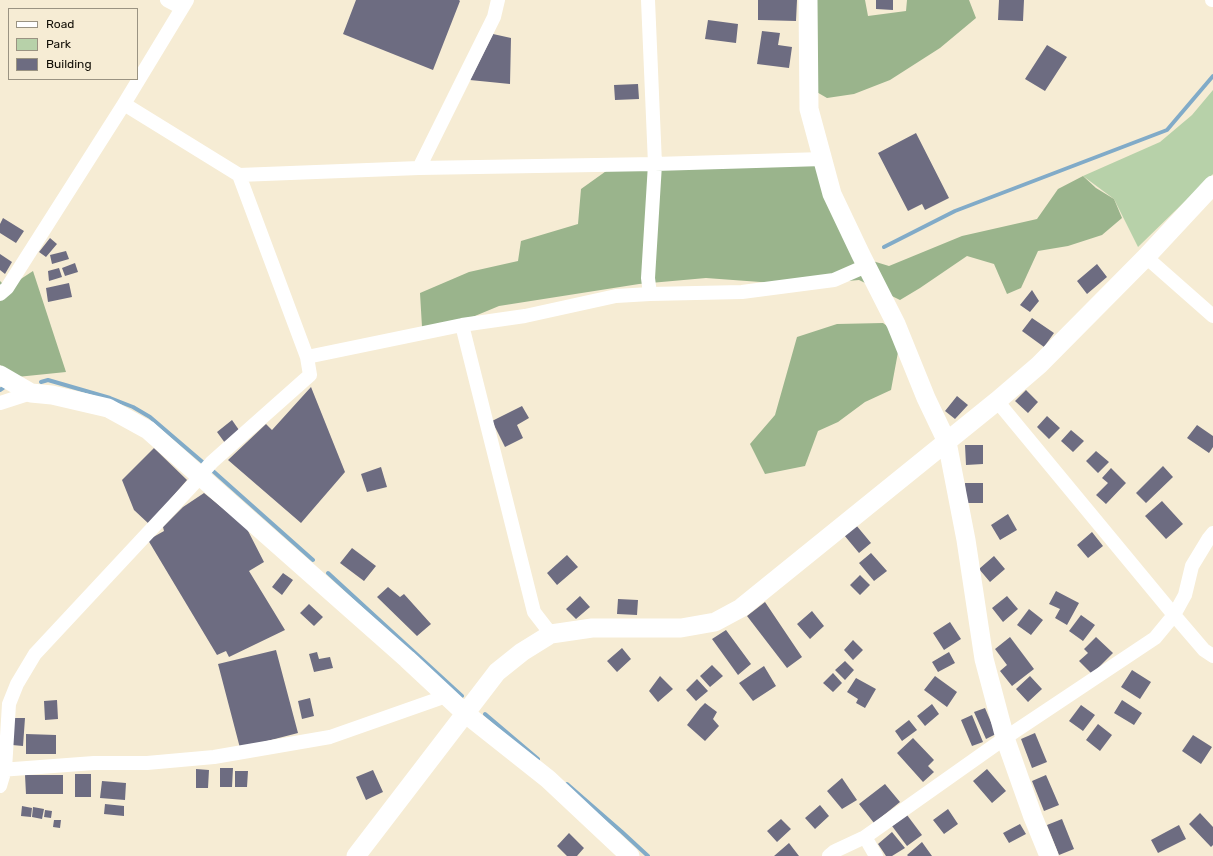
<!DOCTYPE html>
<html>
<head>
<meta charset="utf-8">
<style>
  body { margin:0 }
  #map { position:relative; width:1213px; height:856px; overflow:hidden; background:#f6ecd4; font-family:Rubik,sans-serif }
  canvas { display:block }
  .legend { position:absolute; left:8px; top:8px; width:130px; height:72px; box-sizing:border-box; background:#f6ecd4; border:1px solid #9a9382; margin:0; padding:5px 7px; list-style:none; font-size:12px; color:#110e06 }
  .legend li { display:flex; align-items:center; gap:8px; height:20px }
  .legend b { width:20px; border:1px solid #9a9382 }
</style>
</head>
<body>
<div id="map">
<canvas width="1213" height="856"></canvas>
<ul class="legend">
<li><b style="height:5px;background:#fff"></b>Road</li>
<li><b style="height:11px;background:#b7d1a9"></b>Park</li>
<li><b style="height:11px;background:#6d6c81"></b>Building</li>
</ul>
</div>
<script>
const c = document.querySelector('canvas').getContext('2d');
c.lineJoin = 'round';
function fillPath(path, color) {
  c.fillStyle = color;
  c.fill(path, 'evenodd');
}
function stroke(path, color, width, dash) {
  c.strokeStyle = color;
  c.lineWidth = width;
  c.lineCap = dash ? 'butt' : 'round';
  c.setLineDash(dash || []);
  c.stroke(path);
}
const green = new Path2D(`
  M 1213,90 L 1213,174 L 1138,247 L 1114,199 L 1083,176 L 1160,142 L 1192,115 Z`);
const forest = new Path2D(`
  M 809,0 L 865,0 L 868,16 L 906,11 L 907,0 L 969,0 L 976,18 L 940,48 L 890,80 L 854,94 L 827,98 L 808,87 Z
  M 814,159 L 853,255 L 889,266 L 962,236 L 1037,219 L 1058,189 L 1083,176 L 1096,188 L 1114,199 L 1122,218 L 1102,235 L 1068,246 L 1038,251 L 1021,288 L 1007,294 L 994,264 L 967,256 L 920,288 L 900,300 L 859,280 L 801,285 L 706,278 L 639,284 L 499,306 L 446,328 L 422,327 L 420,293 L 469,272 L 518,261 L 521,241 L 578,224 L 581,189 L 616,164 Z
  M 33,271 L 66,372 L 17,377 L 0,365 L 0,281 L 7,288 Z
  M 883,323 L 901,336 L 891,390 L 865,402 L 838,422 L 818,431 L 805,466 L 765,474 L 750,444 L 775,415 L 797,337 L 837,324 Z`);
const stream = new Path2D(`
  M 884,247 L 955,211 L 1167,130 L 1213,76
  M 41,382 L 48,380 L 110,398 L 133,407 L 150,417 L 213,471 L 313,560
  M 0,390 L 3,388
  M 328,573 L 462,696
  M 485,714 L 538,759
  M 567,784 L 622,832 L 648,856`);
const building = new Path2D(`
  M 356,0 L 459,0 L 460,1 L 433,70 L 343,34 Z
  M 758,0 L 797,0 L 796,21 L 758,20 Z
  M 876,0 L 893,0 L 893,10 L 876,9 Z
  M 999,0 L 1024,0 L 1023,21 L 998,20 Z
  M 708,20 L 738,24 L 736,43 L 705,39 Z
  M 762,31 L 780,33 L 778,45 L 792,47 L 789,68 L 757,64 Z
  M 493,34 L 511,38 L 510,84 L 470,80 Z
  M 1047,45 L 1067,57 L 1045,91 L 1025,79 Z
  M 638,84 L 639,99 L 615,100 L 614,85 Z
  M 916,133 L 949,198 L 925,210 L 922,204 L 908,211 L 878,153 Z
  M 3,218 L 24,231 L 16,243 L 0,233 L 0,224 Z
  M 50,238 L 57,244 L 46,257 L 39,252 Z
  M 66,251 L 69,259 L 52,264 L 50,255 Z
  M 0,254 L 12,262 L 5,274 L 0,270 Z
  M 75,263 L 78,272 L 65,276 L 62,268 Z
  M 1097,264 L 1107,277 L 1087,294 L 1077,281 Z
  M 59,268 L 62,277 L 49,281 L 48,271 Z
  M 69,283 L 72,297 L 48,302 L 46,288 Z
  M 1032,290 L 1039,301 L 1030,312 L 1020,305 Z
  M 1032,318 L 1054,333 L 1044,347 L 1022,331 Z
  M 311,387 L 345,472 L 301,523 L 228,460 L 266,424 L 272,430 Z
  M 1026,390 L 1038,402 L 1028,413 L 1015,401 Z
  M 957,396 L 968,405 L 955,419 L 945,411 Z
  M 522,406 L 529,418 L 517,425 L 523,438 L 505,447 L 492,421 Z
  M 1047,416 L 1060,428 L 1049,439 L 1037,427 Z
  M 232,420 L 239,430 L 225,443 L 217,432 Z
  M 1197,425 L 1213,436 L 1213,447 L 1209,453 L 1187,438 Z
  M 1071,430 L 1084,441 L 1073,452 L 1061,441 Z
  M 965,445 L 983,445 L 983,464 L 966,465 Z
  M 154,448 L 187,480 L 149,524 L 134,510 L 122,480 Z
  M 1096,451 L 1109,462 L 1098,473 L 1086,461 Z
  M 1163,466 L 1173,477 L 1146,503 L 1136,493 Z
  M 381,467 L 387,487 L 367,492 L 361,474 Z
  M 1111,468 L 1126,483 L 1106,504 L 1096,495 L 1108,483 L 1102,478 Z
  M 965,483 L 983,483 L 983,503 L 966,503 Z
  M 204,493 L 246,527 L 264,562 L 249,571 L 285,630 L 229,657 L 226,651 L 217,655 L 148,540 L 164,531 L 163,527 L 183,507 Z
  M 1162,501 L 1183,524 L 1166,539 L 1145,516 Z
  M 1008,514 L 1017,530 L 1000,540 L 991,525 Z
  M 856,525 L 871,543 L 859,553 L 844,535 Z
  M 1092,532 L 1103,546 L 1088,558 L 1077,545 Z
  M 352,548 L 376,566 L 364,581 L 340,563 Z
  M 871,553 L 887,571 L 874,581 L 859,563 Z
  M 567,555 L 578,567 L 557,585 L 547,573 Z
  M 994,556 L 1005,569 L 990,582 L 979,569 Z
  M 283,573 L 293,580 L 282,595 L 272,587 Z
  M 860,575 L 870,585 L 860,595 L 850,585 Z
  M 388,587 L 400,597 L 404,594 L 431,624 L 417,636 L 377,597 Z
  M 1056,591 L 1079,603 L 1067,625 L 1055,618 L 1060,609 L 1049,604 Z
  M 580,596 L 590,607 L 576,619 L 566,609 Z
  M 1007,596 L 1018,609 L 1003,622 L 992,608 Z
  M 618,599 L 638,600 L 637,615 L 617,614 Z
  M 765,602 L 802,657 L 787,668 L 747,616 Z
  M 309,604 L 323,617 L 314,626 L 300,613 Z
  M 1029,609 L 1043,620 L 1031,635 L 1017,625 Z
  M 812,611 L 824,626 L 810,639 L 797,624 Z
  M 1081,615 L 1095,625 L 1083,641 L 1069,631 Z
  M 950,622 L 961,639 L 944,650 L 933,633 Z
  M 726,630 L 751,664 L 738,675 L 712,639 Z
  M 1010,637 L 1034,669 L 1012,686 L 1000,671 L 1007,665 L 995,649 Z
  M 1096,637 L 1113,653 L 1092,674 L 1079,661 L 1088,653 L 1084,649 Z
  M 853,640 L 863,650 L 853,660 L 844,650 Z
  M 622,648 L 631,659 L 617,672 L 607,661 Z
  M 276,650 L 298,733 L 240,748 L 218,664 Z
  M 317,652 L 319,659 L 330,657 L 333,668 L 314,672 L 309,654 Z
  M 949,652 L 955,663 L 938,672 L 932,662 Z
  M 845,661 L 854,670 L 845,680 L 835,670 Z
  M 712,665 L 723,676 L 710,687 L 700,676 Z
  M 764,666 L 776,686 L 753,701 L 739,683 Z
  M 1132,670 L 1151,682 L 1140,699 L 1121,687 Z
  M 833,673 L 842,683 L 833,692 L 823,683 Z
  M 660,676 L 673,689 L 658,702 L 649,691 Z
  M 935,676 L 957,692 L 947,707 L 924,690 Z
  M 1030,676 L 1042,689 L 1028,702 L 1016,689 Z
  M 856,678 L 876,689 L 865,708 L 856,703 L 858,699 L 847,692 Z
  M 697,679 L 708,691 L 696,701 L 686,690 Z
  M 310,698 L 314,716 L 302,719 L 298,701 Z
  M 57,700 L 58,719 L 45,720 L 44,701 Z
  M 1122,700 L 1142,713 L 1134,725 L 1114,713 Z
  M 705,703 L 717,712 L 713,719 L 719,726 L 705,741 L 687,725 L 700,708 Z
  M 932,704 L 939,714 L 925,726 L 917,716 Z
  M 1081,705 L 1095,715 L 1083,731 L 1069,721 Z
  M 985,708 L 996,734 L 986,739 L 974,712 Z
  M 972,715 L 983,742 L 972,746 L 961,720 Z
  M 13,718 L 25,718 L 23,746 L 12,745 Z
  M 909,720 L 917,730 L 902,741 L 895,731 Z
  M 1098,724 L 1112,735 L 1100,751 L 1086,740 Z
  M 1035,733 L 1047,762 L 1032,768 L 1021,739 Z
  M 26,734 L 56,735 L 56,754 L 26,754 Z
  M 1193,735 L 1212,747 L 1201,764 L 1182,751 Z
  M 913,738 L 934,760 L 928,766 L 934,772 L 923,782 L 897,753 Z
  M 220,768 L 233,768 L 232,787 L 220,787 Z
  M 196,769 L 209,770 L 208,788 L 196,788 Z
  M 987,769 L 1006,791 L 992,803 L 973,781 Z
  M 373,770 L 383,792 L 366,800 L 356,777 Z
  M 235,771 L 248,771 L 247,787 L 235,787 Z
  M 75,774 L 91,774 L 91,797 L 75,797 Z
  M 25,775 L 63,775 L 63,794 L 26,794 Z
  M 1046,775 L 1059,805 L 1044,811 L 1032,781 Z
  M 842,778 L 857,800 L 842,809 L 827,791 Z
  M 102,781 L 126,783 L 125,800 L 100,798 Z
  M 885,784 L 900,802 L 874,823 L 859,804 Z
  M 105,804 L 124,806 L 124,816 L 104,814 Z
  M 820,805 L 829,816 L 815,829 L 805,818 Z
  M 22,806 L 32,808 L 31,817 L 21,816 Z
  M 33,807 L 44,809 L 42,819 L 32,817 Z
  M 948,809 L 958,824 L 944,834 L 933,820 Z
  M 45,810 L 52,811 L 51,818 L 44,817 Z
  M 1200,813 L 1213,827 L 1213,845 L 1211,847 L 1189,824 Z
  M 907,815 L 922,835 L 907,846 L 892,826 Z
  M 781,819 L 791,829 L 777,842 L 767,831 Z
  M 1062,819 L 1074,849 L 1059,855 L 1047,825 Z
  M 54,820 L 61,820 L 60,828 L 53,827 Z
  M 1020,824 L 1026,834 L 1009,843 L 1003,833 Z
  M 1179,825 L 1186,839 L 1158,853 L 1151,840 Z
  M 892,832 L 905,848 L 892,856 L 886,856 L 878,844 Z
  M 569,833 L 584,848 L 577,856 L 567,856 L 557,846 Z
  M 922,842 L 932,856 L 908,856 L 907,855 Z
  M 789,843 L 799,856 L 774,856 Z`);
const street = new Path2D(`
  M 167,0 L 182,8
  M 648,0 L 655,164 L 648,278 L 650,294
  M 1212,0 L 1213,0
  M 124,104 L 239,175 L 419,168 L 655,164 L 823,159
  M 419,168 L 494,17 L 498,0
  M 1146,257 L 1213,316
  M 0,294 L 7,288 L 124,104 L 187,0
  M 462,325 L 534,612 L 551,634
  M 307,357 L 462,325 L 525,316 L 616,296 L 650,294 L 742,292 L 834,280 L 866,266
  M 997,401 L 1174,615 L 1204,650 L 1213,656
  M 0,403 L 31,393
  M 0,770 L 94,763 L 147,763 L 214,757 L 330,737 L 438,699 L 445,695
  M 0,786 L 5,769 L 9,704 L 17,684 L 35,654 L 201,476 L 204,471 L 212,462 L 310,375 L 307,357 L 239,175
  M 865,837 L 876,856
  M 829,856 L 835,851 L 865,837 L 1005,738 L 1155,638 L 1174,615 L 1185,595 L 1192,566 L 1209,538 L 1213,533`);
const secondary = new Path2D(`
  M 808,0 L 809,109 L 832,194 L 861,255 L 896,324 L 926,398 L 947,442 L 966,540 L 984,659 L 1005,738 L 1033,817 L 1049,856
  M 0,375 L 31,393 L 52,395 L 108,408 L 148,430 L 407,659 L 466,714 L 548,779 L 630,856
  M 356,856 L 497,672 L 522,652 L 551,634 L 592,628 L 681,628 L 715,622 L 741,608 L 997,401 L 1039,365 L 1146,257 L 1213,185`);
fillPath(green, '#b7d1a9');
fillPath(forest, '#9ab48c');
stroke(stream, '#81abc8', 4);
fillPath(building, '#6d6c81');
stroke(street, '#fff', 14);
stroke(secondary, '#fff', 19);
</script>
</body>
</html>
